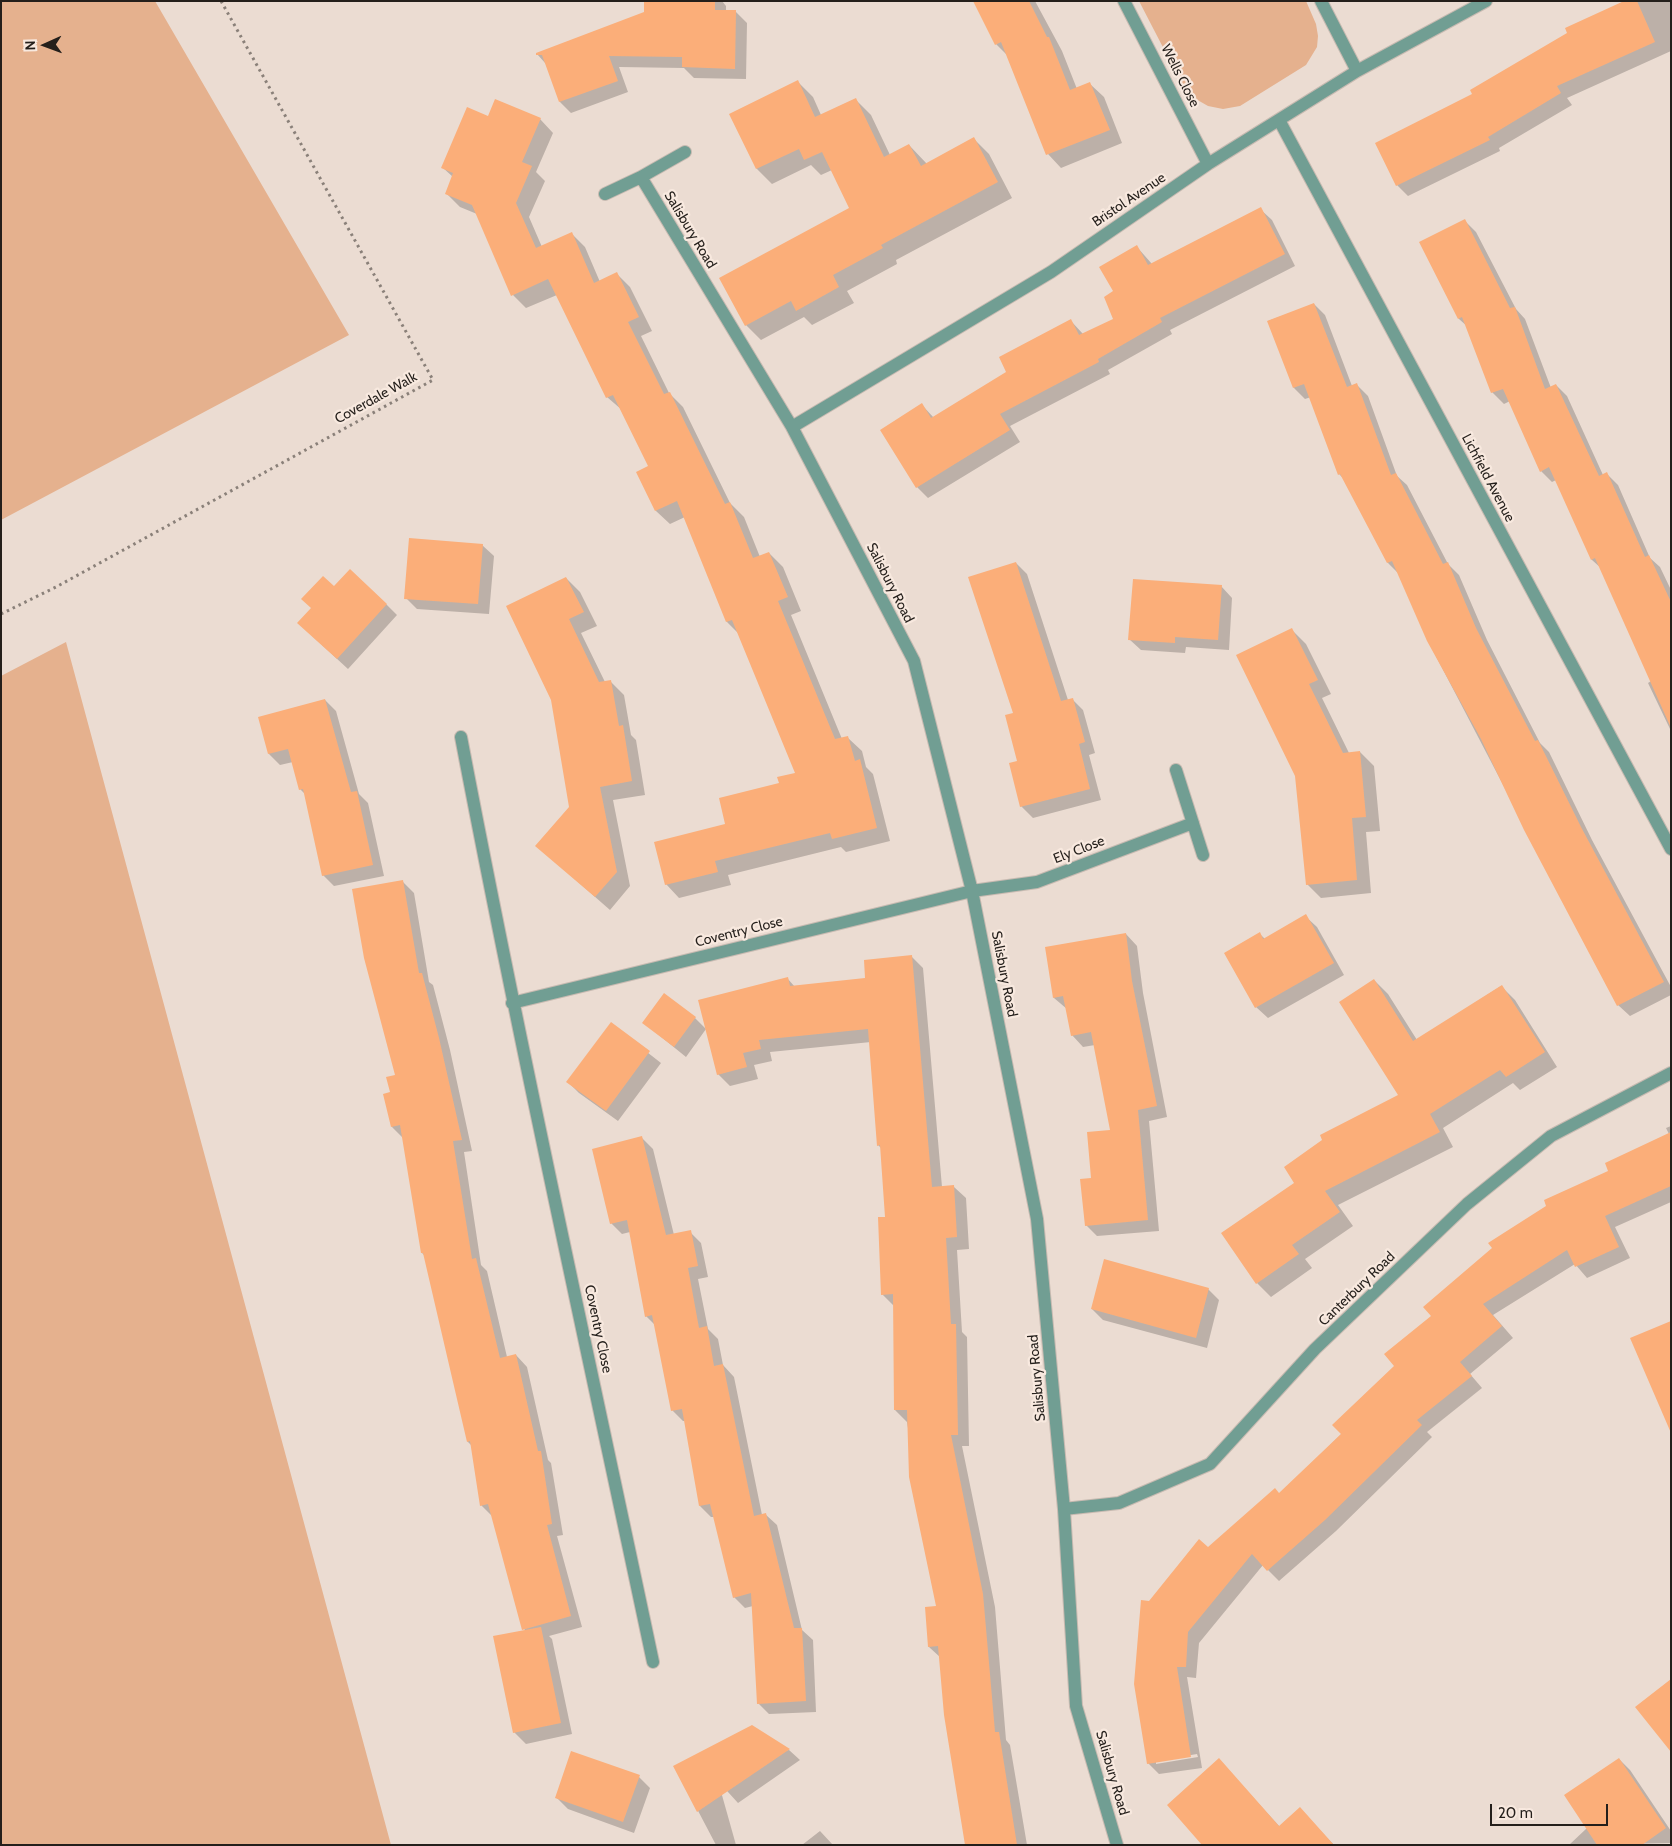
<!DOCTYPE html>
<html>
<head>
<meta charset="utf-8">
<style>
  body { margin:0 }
  #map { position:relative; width:1672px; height:1846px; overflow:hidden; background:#ebdcd2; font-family:Cabin,sans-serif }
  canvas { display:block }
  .frame { position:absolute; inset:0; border:2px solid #241f1b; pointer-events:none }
  .north { position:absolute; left:20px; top:20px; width:50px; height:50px; -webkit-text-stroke:4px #f8e9df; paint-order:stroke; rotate:268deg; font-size:14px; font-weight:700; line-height:20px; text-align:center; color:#241f1b }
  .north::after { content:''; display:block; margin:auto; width:18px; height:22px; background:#241f1b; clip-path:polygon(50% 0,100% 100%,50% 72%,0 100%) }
  .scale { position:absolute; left:1490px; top:1804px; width:118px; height:22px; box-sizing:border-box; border:2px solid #241f1b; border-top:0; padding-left:6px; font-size:15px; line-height:18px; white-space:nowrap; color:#241f1b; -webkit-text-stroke:4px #f8e9df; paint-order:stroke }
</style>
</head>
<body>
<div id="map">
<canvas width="1672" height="1846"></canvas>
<div class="frame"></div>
<div class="north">N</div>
<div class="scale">20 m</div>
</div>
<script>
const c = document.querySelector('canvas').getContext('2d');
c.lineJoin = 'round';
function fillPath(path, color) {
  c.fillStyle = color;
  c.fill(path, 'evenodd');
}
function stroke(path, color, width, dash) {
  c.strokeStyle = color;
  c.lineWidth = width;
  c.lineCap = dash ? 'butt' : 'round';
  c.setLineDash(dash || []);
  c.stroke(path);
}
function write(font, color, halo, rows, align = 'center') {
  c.font = font + ' Cabin,sans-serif';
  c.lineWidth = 4.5;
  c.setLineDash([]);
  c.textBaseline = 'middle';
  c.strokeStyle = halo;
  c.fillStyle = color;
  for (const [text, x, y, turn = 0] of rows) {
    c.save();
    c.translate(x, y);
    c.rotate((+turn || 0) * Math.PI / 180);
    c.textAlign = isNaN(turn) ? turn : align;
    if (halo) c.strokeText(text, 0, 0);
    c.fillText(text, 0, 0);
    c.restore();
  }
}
const green = new Path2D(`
  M 1,1 L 155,1 L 349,335 L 1,520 Z
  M 1139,1 L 1306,1 L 1316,24 L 1318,36 L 1317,47 L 1306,65 L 1240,106 L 1223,109 L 1208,106 L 1194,98 L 1183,86 Z
  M 66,642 L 391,1845 L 1,1845 L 1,676 Z`);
const shadow = new Path2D(`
  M 667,1 L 722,1 L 726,6 L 726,12 L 736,12 L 747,23 L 746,79 L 694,78 L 684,68 L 619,67 L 628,92 L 571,113 L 560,102 L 546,64 L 537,54 L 667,4 Z
  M 975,1 L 1035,1 L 1062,51 L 1077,89 L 1090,84 L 1104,97 L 1122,143 L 1061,168 L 1048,154 L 1008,56 L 996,44 Z
  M 1627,1 L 1671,1 L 1671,51 L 1567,98 L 1572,105 L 1499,148 L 1500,151 L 1408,196 L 1397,185 L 1474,94 Z
  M 798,82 L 813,97 L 821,115 L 855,99 L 871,115 L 890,155 L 909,145 L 927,164 L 974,139 L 989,154 L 1012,198 L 896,260 L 897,264 L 847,291 L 854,303 L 812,325 L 804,317 L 761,340 L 746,325 L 850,209 L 832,170 L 821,175 L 811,165 L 772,184 L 757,169 L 731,114 Z
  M 489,118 L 540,119 L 553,133 L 536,172 L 545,181 L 529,217 L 542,247 L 572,234 L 585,247 L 600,282 L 617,274 L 630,287 L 652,331 L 641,336 L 669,393 L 683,407 L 730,503 L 744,517 L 760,557 L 769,553 L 783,567 L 801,611 L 791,615 L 842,739 L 848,738 L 862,751 L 866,767 L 873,774 L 890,841 L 846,852 L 841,847 L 728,875 L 731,885 L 679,898 L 666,884 L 727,825 L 797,774 L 739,634 L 727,622 L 685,517 L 670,524 L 656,511 L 638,473 L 650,467 L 622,410 L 607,397 L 557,295 L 526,308 L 513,295 L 477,214 L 460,207 L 446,193 L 453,177 L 442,167 Z
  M 1260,209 L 1272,220 L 1295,266 L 1170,330 L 1172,334 L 1108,370 L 1110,374 L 1010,426 L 1020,442 L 928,498 L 917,487 L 922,405 L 934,418 L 1008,372 L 1071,321 L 1083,334 L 1114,320 L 1115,292 L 1137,247 L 1152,264 Z
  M 1465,221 L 1476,232 L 1516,309 L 1525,319 L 1551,388 L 1556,385 L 1567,396 L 1603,475 L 1607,474 L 1618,485 L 1650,558 L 1660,567 L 1671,590 L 1671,731 L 1648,683 L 1651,681 L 1602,569 L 1592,560 L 1556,480 L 1552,482 L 1541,471 L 1510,401 L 1504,404 L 1492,392 L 1468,327 L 1459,319 L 1421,243 Z
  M 1314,304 L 1325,315 L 1352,386 L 1357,385 L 1368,396 L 1397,476 L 1407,485 L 1448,564 L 1459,575 L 1487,640 L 1540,743 L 1549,752 L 1592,840 L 1671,987 L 1671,995 L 1630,1016 L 1618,1005 L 1428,641 L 1398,573 L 1388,563 L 1345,480 L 1339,474 L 1311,397 L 1305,399 L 1294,388 L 1268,321 Z
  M 482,545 L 494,556 L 489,614 L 417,609 L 406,598 Z
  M 1016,563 L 1027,574 L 1068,700 L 1072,699 L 1083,710 L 1095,753 L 1089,755 L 1101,800 L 1033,818 L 1021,806 L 1014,714 Z
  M 566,578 L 580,592 L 597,626 L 581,633 L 605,682 L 610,681 L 624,695 L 631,735 L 636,740 L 645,795 L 613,800 L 630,886 L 610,910 L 537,846 L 570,807 L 552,700 Z
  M 1221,586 L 1232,598 L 1229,650 L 1186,647 L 1185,653 L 1141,650 L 1129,639 Z
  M 334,588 L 386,604 L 397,615 L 348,669 L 310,634 Z
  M 1292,630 L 1306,644 L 1331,694 L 1322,698 L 1349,753 L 1360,752 L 1374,766 L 1380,831 L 1366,832 L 1371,893 L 1321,898 L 1307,884 L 1296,776 Z
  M 325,700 L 336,711 L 359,794 L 368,803 L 384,876 L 334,886 L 323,875 L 305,794 L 300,789 L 293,762 L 280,765 L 269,754 L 259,718 Z
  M 403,882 L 414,893 L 429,982 L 433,985 L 450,1050 L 472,1151 L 464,1152 L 481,1265 L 487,1271 L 507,1357 L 516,1355 L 527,1367 L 548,1460 L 551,1463 L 563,1535 L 557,1536 L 582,1627 L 549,1636 L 552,1639 L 572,1734 L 526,1744 L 514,1732 L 525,1631 L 493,1517 L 481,1505 L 472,1446 L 468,1442 L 425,1256 L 422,1253 L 403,1138 L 392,1127 L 391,1093 L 396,1076 Z
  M 1305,916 L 1317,927 L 1344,975 L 1268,1018 L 1256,1007 L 1226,953 L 1260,934 L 1265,939 Z
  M 1126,934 L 1137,946 L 1143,993 L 1167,1117 L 1149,1121 L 1159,1231 L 1097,1236 L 1086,1225 L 1093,1179 L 1111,1131 L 1095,1045 L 1083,1047 L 1072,1035 L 1067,1009 L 1054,998 L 1046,948 Z
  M 911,956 L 923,968 L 942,1187 L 954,1187 L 966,1198 L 969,1249 L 957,1250 L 962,1332 L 967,1337 L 969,1446 L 962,1446 L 995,1607 L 1006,1740 L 1010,1745 L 1027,1845 L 967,1845 L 941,1658 L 929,1647 L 937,1607 L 907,1422 L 895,1410 L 894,1306 L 882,1294 L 887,1218 L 882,1149 L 878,1145 L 871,1042 L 770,1052 L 772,1061 L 754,1065 L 758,1079 L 730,1086 L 718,1074 L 787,978 L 795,987 L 867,979 Z
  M 1374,980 L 1388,994 L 1417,1040 L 1501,986 L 1515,1000 L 1557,1067 L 1520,1090 L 1513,1083 L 1443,1128 L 1453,1147 L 1338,1205 L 1353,1226 L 1305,1259 L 1312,1268 L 1271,1297 L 1257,1283 L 1296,1183 L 1400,1096 Z
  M 695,1018 L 706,1029 L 686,1057 L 644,1023 Z
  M 611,1024 L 661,1063 L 618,1121 L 579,1093 L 568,1082 Z
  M 1671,1126 L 1671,1202 L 1615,1227 L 1630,1258 L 1587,1278 L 1575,1264 L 1493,1315 L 1513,1338 L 1470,1374 L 1482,1388 L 1427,1432 L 1432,1437 L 1336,1531 L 1279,1581 L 1263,1565 L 1199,1643 L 1196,1678 L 1187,1677 L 1202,1768 L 1159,1774 L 1148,1763 L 1149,1602 L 1208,1549 L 1280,1494 L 1610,1171 L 1669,1134 L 1666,1128 ZM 1197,1754 L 1198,1757 L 1156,1764 L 1156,1761 Z
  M 642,1138 L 653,1149 L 674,1235 L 690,1232 L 701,1243 L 708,1277 L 698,1279 L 708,1329 L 718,1339 L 723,1365 L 734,1377 L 762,1515 L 765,1514 L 777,1525 L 802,1630 L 813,1640 L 816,1712 L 769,1714 L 758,1703 L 753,1606 L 745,1608 L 734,1597 L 714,1517 L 711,1517 L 700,1506 L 685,1421 L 683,1421 L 672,1410 L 656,1326 L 646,1316 L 630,1232 L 622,1234 L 611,1223 Z
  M 1208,1289 L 1219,1300 L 1207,1348 L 1103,1320 L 1092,1309 Z
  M 789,1750 L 800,1760 L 738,1803 L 718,1781 L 736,1845 L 716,1845 L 675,1767 Z
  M 1619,1759 L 1630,1770 L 1671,1831 L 1671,1843 L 1569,1845 L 1587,1828 Z
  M 1219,1760 L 1280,1827 L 1300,1809 L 1334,1845 L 1203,1845 Z
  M 639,1777 L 650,1788 L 634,1833 L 568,1809 L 557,1798 Z
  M 820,1831 L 833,1845 L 802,1845 Z`);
const building = new Path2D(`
  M 666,1 L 715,1 L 715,10 L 736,10 L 735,69 L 682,67 L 682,57 L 609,56 L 618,81 L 559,102 L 542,55 L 536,55 L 536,53 L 644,12 L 644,2 Z
  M 973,1 L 1029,1 L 1047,37 L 1049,37 L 1070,90 L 1090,82 L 1110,130 L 1046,155 L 1001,42 L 995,45 Z
  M 1624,1 L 1637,1 L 1655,42 L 1557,86 L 1561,93 L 1488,137 L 1490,140 L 1396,186 L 1375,143 L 1472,94 L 1470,90 L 1567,33 L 1565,28 Z
  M 798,80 L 815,117 L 856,98 L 884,157 L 909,144 L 921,166 L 974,137 L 998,182 L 881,245 L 883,248 L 833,275 L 839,287 L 796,311 L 791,301 L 745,326 L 719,278 L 849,208 L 822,152 L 804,160 L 799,149 L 756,169 L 729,114 Z
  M 495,99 L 541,118 L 522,162 L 532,166 L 516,203 L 536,248 L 572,232 L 594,283 L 617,272 L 639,317 L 628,322 L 664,394 L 670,392 L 725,504 L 730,502 L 753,558 L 769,552 L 788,597 L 778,601 L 835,739 L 848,736 L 855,761 L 860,759 L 877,828 L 832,839 L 830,833 L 715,861 L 718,872 L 665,885 L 654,842 L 725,824 L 719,798 L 779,783 L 777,777 L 795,773 L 732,620 L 726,622 L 677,501 L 655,511 L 636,472 L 648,466 L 613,395 L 606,398 L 548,279 L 511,296 L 472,205 L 445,194 L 453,173 L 441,168 L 467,107 L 488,116 Z
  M 1261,207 L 1285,254 L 1160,318 L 1162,322 L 1098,359 L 1099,362 L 1000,414 L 1010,430 L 916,488 L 880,430 L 922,403 L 931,418 L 1006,372 L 999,357 L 1071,319 L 1079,335 L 1113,319 L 1104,297 L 1113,291 L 1099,267 L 1137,245 L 1148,265 Z
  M 1465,219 L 1510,308 L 1515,307 L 1545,389 L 1556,384 L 1599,476 L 1607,472 L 1645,557 L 1649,555 L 1671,602 L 1671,728 L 1595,558 L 1591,560 L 1549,467 L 1540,472 L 1503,389 L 1491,393 L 1462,317 L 1458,319 L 1419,242 Z
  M 1314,303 L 1347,387 L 1357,383 L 1391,475 L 1396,473 L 1443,564 L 1448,562 L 1476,628 L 1535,741 L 1538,740 L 1581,827 L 1664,982 L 1617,1006 L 1524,830 L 1481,739 L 1427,641 L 1392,561 L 1387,563 L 1340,474 L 1338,475 L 1304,384 L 1293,388 L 1267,321 Z
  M 409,538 L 483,544 L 478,604 L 404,599 Z
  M 1016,562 L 1061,701 L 1073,698 L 1085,742 L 1079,744 L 1090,789 L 1020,807 L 1009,763 L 1017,761 L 1005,715 L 1013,713 L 968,577 Z
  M 350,569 L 387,604 L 337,659 L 297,623 L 311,608 L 301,599 L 323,576 L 334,586 Z
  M 566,577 L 584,612 L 569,619 L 599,682 L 611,680 L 619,726 L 623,725 L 632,781 L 600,787 L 617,872 L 595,897 L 535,846 L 569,807 L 551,700 L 506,606 Z
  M 1133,579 L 1222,585 L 1218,640 L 1175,637 L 1175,643 L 1128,640 Z
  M 1292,628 L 1318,680 L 1309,684 L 1343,753 L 1360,751 L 1366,817 L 1352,818 L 1357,880 L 1306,885 L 1295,776 L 1236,655 Z
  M 325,699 L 351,792 L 357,791 L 373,865 L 322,876 L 303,789 L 299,790 L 288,749 L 268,754 L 258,717 Z
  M 403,880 L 419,973 L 422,973 L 439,1038 L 462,1140 L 453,1141 L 472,1259 L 476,1258 L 500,1358 L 516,1354 L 538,1451 L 541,1451 L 552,1524 L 547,1525 L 571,1616 L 522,1630 L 488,1504 L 480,1506 L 470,1441 L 467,1442 L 423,1253 L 421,1253 L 400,1125 L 391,1127 L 383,1094 L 390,1092 L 386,1077 L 395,1075 L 364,958 L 352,889 Z
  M 1306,914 L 1334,963 L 1255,1008 L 1224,953 L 1260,932 L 1263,939 Z
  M 1126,933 L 1132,981 L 1157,1106 L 1138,1110 L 1148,1220 L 1085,1226 L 1080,1179 L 1091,1178 L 1087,1132 L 1110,1130 L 1091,1032 L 1071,1036 L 1063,996 L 1053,998 L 1045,947 Z
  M 912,955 L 932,1187 L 954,1185 L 957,1237 L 946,1238 L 951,1324 L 956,1324 L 958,1435 L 951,1435 L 983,1594 L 995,1732 L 999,1732 L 1017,1845 L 965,1845 L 944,1715 L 938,1646 L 928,1647 L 925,1607 L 936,1606 L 909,1477 L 907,1410 L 894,1410 L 893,1294 L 881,1295 L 878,1217 L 885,1217 L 880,1145 L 877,1146 L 868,1029 L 759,1040 L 761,1049 L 743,1053 L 747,1067 L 717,1075 L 698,1000 L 788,977 L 790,986 L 865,978 L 864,960 Z
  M 1374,979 L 1413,1041 L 1502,985 L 1545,1052 L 1506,1077 L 1500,1070 L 1430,1114 L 1440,1132 L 1325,1191 L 1340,1212 L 1292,1245 L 1299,1254 L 1256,1284 L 1221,1233 L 1294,1183 L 1284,1167 L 1322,1140 L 1320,1135 L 1398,1095 L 1339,1002 Z
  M 664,993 L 696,1017 L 674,1047 L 642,1023 Z
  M 611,1022 L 650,1051 L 606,1111 L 566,1082 Z
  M 1671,1132 L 1671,1186 L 1605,1216 L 1619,1247 L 1575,1267 L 1567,1250 L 1483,1304 L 1502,1326 L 1460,1362 L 1472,1376 L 1417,1420 L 1422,1425 L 1325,1520 L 1267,1571 L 1252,1554 L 1188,1632 L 1186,1667 L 1177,1667 L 1191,1757 L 1147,1764 L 1134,1684 L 1141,1600 L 1149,1601 L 1199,1539 L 1208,1547 L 1275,1488 L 1279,1493 L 1341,1434 L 1332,1425 L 1394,1366 L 1384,1354 L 1431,1316 L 1423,1307 L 1492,1248 L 1488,1243 L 1546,1206 L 1544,1200 L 1608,1171 L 1605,1163 Z
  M 642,1136 L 666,1235 L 691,1230 L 698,1266 L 688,1268 L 699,1328 L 707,1326 L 714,1366 L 723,1364 L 754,1516 L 766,1513 L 794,1628 L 802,1628 L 806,1701 L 757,1704 L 751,1593 L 733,1598 L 710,1504 L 699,1506 L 682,1409 L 671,1411 L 652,1315 L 645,1317 L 627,1220 L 610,1224 L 592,1149 Z
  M 1104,1259 L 1209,1288 L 1196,1338 L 1091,1309 Z
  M 1671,1321 L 1671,1433 L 1630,1338 Z
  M 541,1627 L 561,1723 L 513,1733 L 493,1636 Z
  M 1671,1679 L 1671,1752 L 1635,1707 Z
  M 752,1725 L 790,1749 L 697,1812 L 673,1766 Z
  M 571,1751 L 640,1775 L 623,1822 L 555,1798 Z
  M 1219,1758 L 1279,1826 L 1300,1807 L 1334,1845 L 1202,1845 L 1167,1805 Z
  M 1619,1758 L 1666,1828 L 1642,1845 L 1597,1845 L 1564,1795 Z`);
const path = new Path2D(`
  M 1,614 L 56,587 L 433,380 L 221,1`);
const minor = new Path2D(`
  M 1124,1 L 1208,164
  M 1321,1 L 1357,71
  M 1279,120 L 1671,849
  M 641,177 L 685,152
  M 605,194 L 641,177 L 792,427 L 914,661 L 972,891 L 1037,1219 L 1064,1509 L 1076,1706 L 1117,1845
  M 792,427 L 1051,272 L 1208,164 L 1357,71 L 1486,1
  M 461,737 C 520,1047 588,1354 653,1662
  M 1176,770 L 1203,855
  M 512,1003 L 972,891 L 1037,882 L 1193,823
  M 1064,1509 L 1119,1503 L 1210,1464 L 1315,1349 L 1467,1204 L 1551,1136 L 1671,1073`);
const streetNames = [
  ["Wells Close",1180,76,63],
  ["Bristol Avenue",1129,200,-34],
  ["Salisbury Road",690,230,59],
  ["Coverdale Walk",376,398,-29],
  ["Lichfield Avenue",1488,478,62],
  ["Salisbury Road",890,583,63],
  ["Ely Close",1079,850,-21],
  ["Coventry Close",739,932,-14],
  ["Salisbury Road",1004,974,79],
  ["Canterbury Road",1357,1289,-44],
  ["Coventry Close",598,1329,78],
  ["Salisbury Road",1037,1378,-95],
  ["Salisbury Road",1112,1773,74]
];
fillPath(green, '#e5b18e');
fillPath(shadow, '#0003');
fillPath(building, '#fbae79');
stroke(minor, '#c7bab1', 14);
stroke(path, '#8a8079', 3, [2.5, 4]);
stroke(minor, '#719e93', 12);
write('14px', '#241f1b', '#f8e9df', streetNames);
</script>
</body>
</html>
